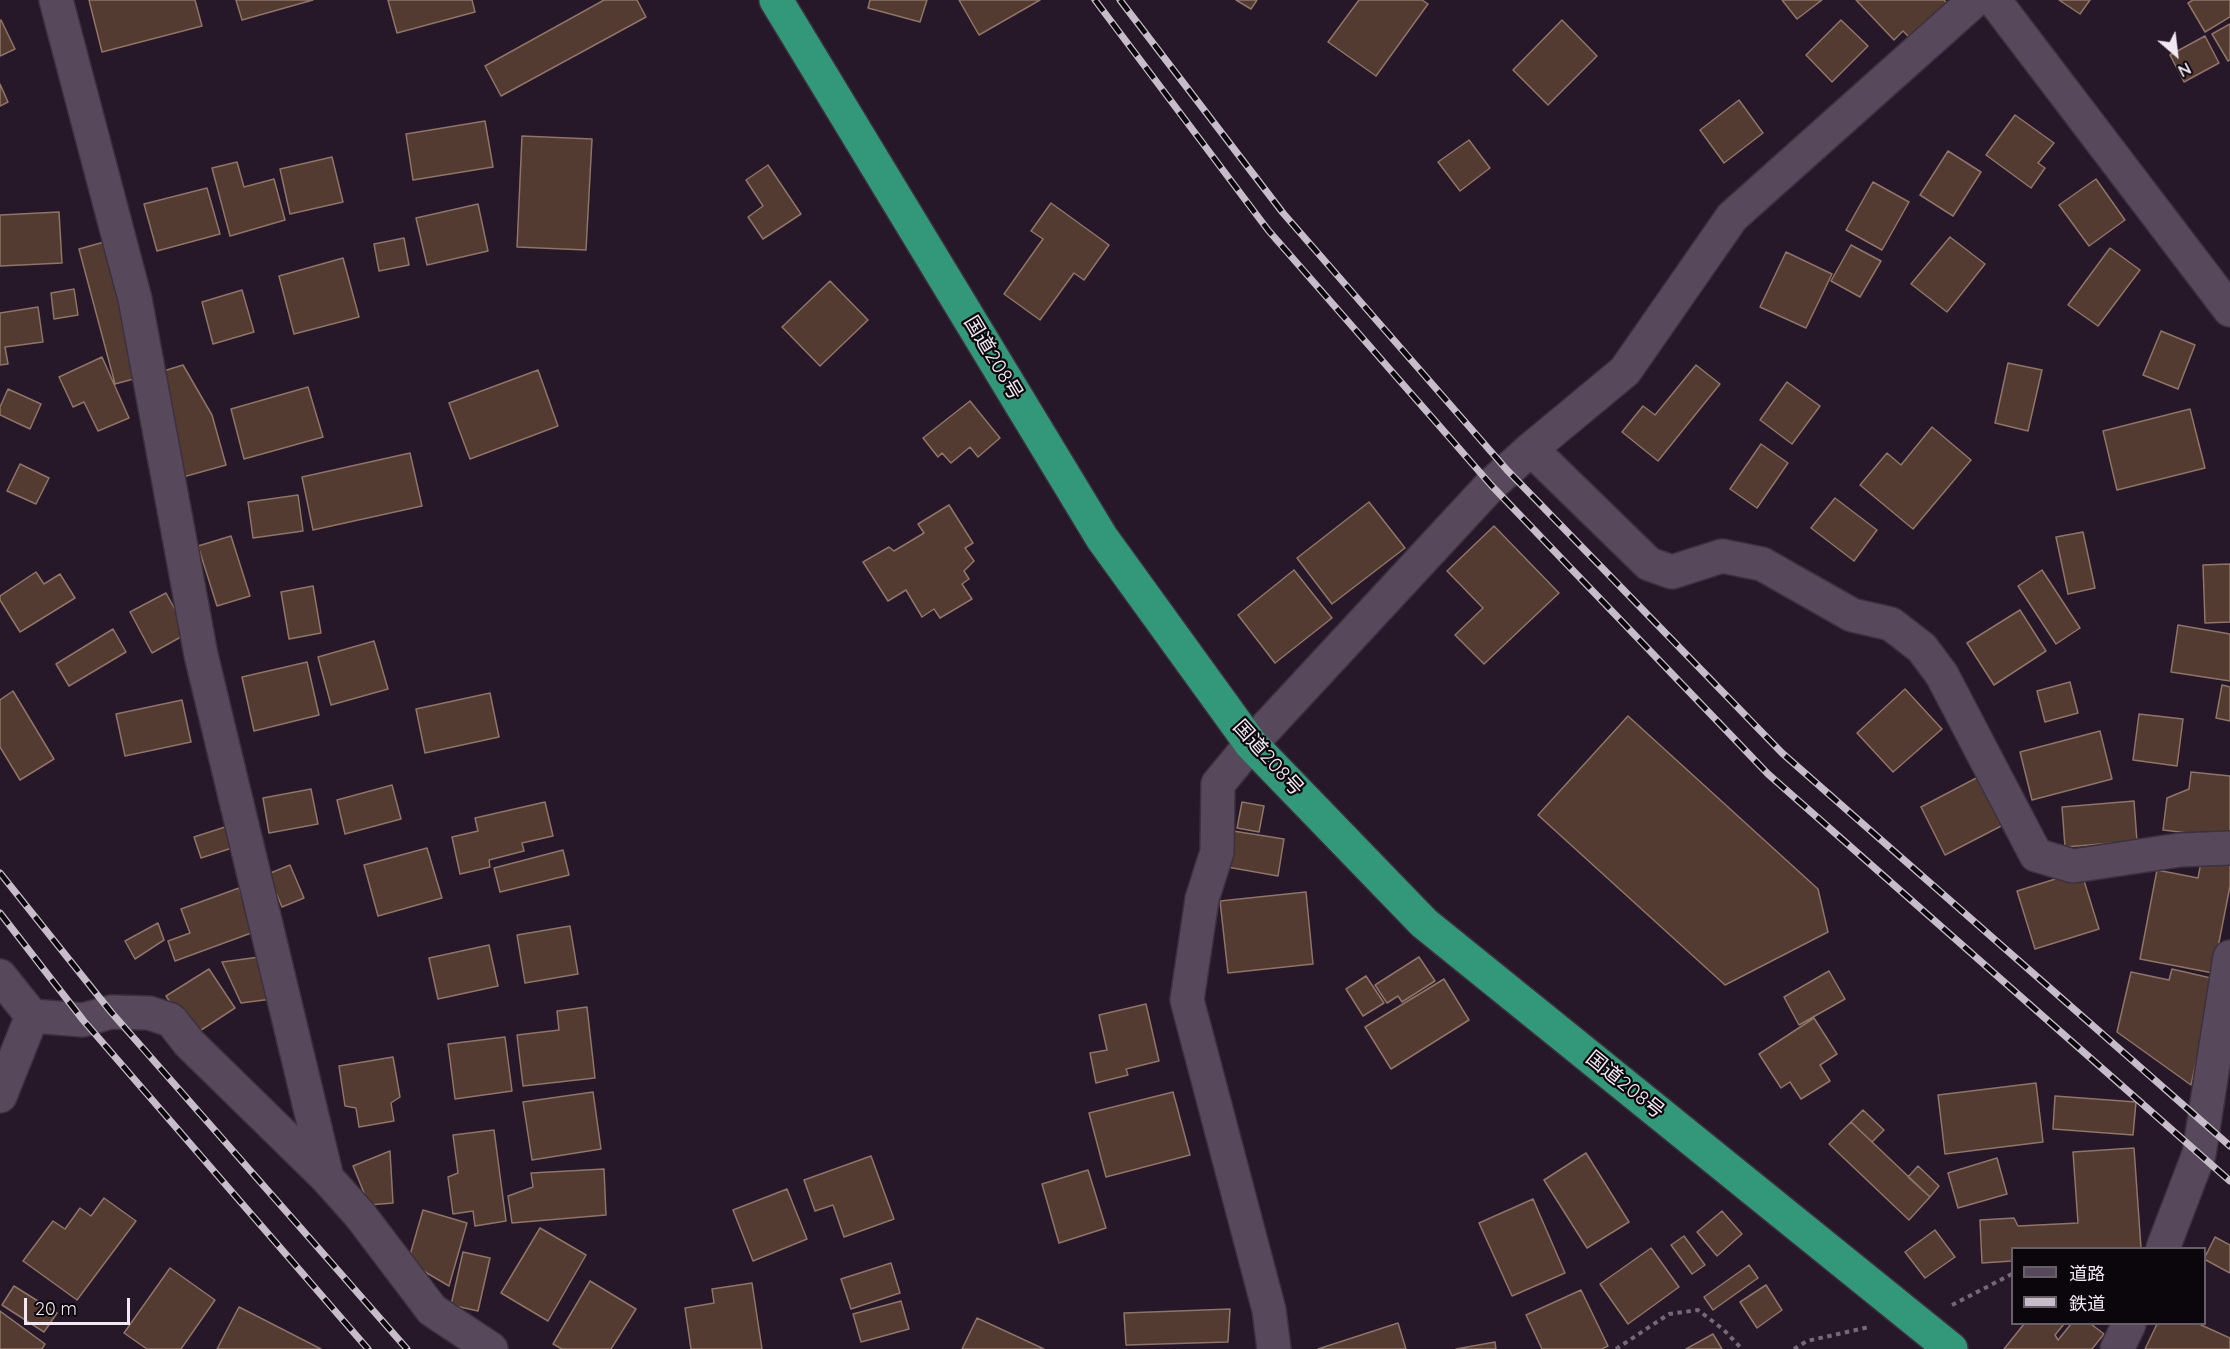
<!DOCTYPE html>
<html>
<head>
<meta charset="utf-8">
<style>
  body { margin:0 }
  #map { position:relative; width:2230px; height:1349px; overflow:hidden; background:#261729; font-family:Quicksand,"Noto Sans JP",sans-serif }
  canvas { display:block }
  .legend { position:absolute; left:2011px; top:1247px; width:195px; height:78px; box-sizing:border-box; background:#0b060c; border:2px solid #676069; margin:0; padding:8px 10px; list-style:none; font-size:18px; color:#f2e8f4 }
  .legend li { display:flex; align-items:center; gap:12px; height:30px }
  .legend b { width:30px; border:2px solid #676069 }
  .north { position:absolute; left:2146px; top:24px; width:60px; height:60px; -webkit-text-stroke:4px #0b060c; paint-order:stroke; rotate:152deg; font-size:16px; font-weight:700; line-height:24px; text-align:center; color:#f2e8f4 }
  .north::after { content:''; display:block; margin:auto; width:21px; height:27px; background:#f2e8f4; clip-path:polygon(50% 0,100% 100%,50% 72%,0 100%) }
  .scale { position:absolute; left:24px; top:1298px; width:106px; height:27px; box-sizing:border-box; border:3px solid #f2e8f4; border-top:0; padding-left:8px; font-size:18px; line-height:21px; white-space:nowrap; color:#f2e8f4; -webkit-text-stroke:4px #0b060c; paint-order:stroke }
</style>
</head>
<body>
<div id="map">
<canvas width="2230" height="1349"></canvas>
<ul class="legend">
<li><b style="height:8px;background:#58485c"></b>道路</li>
<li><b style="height:8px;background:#c7bcc9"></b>鉄道</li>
</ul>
<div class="north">N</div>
<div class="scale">20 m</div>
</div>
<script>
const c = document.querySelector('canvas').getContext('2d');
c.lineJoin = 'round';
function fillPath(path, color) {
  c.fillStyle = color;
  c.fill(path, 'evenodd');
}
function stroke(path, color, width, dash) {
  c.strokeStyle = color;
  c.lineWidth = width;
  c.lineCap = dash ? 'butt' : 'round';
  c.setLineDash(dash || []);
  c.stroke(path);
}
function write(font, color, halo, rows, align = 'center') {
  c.font = font + ' Quicksand,"Noto Sans JP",sans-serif';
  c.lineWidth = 4.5;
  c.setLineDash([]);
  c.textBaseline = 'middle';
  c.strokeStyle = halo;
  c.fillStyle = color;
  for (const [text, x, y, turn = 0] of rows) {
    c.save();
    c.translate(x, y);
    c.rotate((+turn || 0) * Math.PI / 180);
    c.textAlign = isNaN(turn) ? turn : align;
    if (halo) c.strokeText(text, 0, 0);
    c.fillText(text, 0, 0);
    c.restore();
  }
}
const building = new Path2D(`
  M 89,0 L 195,0 L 202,26 L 102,52 Z
  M 236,0 L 313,0 L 242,20 Z
  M 388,0 L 472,0 L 475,12 L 397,33 Z
  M 604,0 L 637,0 L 646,17 L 501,96 L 485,66 Z
  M 870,0 L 927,0 L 920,22 L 868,8 Z
  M 959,0 L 1040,0 L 979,35 Z
  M 1236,0 L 1257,0 L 1251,9 Z
  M 1359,0 L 1422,0 L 1428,4 L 1376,76 L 1328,42 Z
  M 1782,0 L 1822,0 L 1797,19 Z
  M 1856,0 L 1944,0 L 1952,9 L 1916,44 L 1903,31 L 1894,40 Z
  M 2059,0 L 2090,0 L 2080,14 Z
  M 2193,0 L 2230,0 L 2230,17 L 2205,32 L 2188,3 Z
  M 1,20 L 15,49 L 0,56 L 0,21 Z
  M 1562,20 L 1597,56 L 1548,105 L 1513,70 Z
  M 1841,20 L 1868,46 L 1832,82 L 1806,55 Z
  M 2230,24 L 2230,60 L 2228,61 L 2212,34 Z
  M 2205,36 L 2219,63 L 2184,82 L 2170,55 Z
  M 0,84 L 8,102 L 0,106 Z
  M 1739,100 L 1763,133 L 1724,163 L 1700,130 Z
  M 2015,115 L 2054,143 L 2038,163 L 2045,168 L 2031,188 L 1986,155 Z
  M 485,121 L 493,167 L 413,180 L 406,134 Z
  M 522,136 L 592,139 L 586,250 L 517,247 Z
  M 1469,140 L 1490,168 L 1460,191 L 1438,162 Z
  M 1948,151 L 1981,172 L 1953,216 L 1920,195 Z
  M 332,157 L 343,202 L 290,214 L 280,169 Z
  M 237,162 L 244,187 L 274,179 L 285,220 L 230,236 L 212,168 Z
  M 768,165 L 801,214 L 763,239 L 748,217 L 763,206 L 746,180 Z
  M 2096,179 L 2125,220 L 2089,246 L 2059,205 Z
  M 1873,182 L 1909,202 L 1882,250 L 1846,230 Z
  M 207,188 L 220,234 L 157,251 L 144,204 Z
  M 1051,203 L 1109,245 L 1084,280 L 1074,273 L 1040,320 L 1004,294 L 1043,239 L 1031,231 Z
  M 478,204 L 488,251 L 427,265 L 416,218 Z
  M 59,212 L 62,263 L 0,266 L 0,215 Z
  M 1950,237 L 1985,264 L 1947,312 L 1911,284 Z
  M 404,238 L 409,265 L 379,271 L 374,244 Z
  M 104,242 L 141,377 L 115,384 L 79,249 Z
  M 1851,245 L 1881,261 L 1860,297 L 1831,281 Z
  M 2110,248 L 2140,270 L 2098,326 L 2068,305 Z
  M 1786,252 L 1832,274 L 1806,328 L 1760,307 Z
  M 343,258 L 359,317 L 294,334 L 279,276 Z
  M 830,281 L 868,320 L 820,366 L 782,327 Z
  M 74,289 L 78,315 L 54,319 L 51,293 Z
  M 242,290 L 254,332 L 213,344 L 202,302 Z
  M 38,307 L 43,342 L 5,347 L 8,364 L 0,365 L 0,313 Z
  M 2161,331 L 2195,345 L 2178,389 L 2143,375 Z
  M 102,357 L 129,418 L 98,431 L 84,402 L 73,407 L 59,377 Z
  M 2008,363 L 2042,370 L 2028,431 L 1995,423 Z
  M 183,365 L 212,415 L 226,465 L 183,477 L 157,373 Z
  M 1696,365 L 1720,384 L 1658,461 L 1622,432 L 1643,406 L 1655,415 Z
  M 538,370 L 558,426 L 470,459 L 449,403 Z
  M 1787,382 L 1820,406 L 1792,444 L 1760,420 Z
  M 308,387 L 323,437 L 244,459 L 231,409 Z
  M 8,389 L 41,404 L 30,429 L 0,415 L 0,407 Z
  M 970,401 L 1000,438 L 978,457 L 970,447 L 951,463 L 942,453 L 938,457 L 923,438 Z
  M 2190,409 L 2205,468 L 2117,490 L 2103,431 Z
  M 1932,427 L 1971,460 L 1913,529 L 1860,485 L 1887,453 L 1901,465 Z
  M 1761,444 L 1788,463 L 1757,508 L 1730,489 Z
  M 410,453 L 422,506 L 313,530 L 302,477 Z
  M 20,464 L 49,478 L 36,504 L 7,491 Z
  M 298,495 L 303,531 L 253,538 L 248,502 Z
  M 1835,498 L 1877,530 L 1854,561 L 1811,528 Z
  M 1369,502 L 1405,548 L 1332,604 L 1297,558 Z
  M 949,505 L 973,543 L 965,548 L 974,561 L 964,571 L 969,579 L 962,584 L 972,599 L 940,618 L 934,609 L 922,617 L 906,590 L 888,601 L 863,562 L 889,547 L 894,551 L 924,533 L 918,524 Z
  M 1494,526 L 1559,593 L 1484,664 L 1455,635 L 1483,608 L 1447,571 Z
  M 2083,532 L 2095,588 L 2068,594 L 2056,537 Z
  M 231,536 L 250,596 L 217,606 L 198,546 Z
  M 2230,564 L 2230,622 L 2205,623 L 2203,565 Z
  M 1294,570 L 1332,618 L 1275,663 L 1238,615 Z
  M 2042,570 L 2080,628 L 2056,644 L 2018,586 Z
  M 36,572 L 44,584 L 60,574 L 75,598 L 20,632 L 0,600 L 0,596 Z
  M 313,586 L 321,633 L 289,639 L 281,592 Z
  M 166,593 L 188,633 L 152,653 L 130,612 Z
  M 2020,610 L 2046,651 L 1994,685 L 1967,643 Z
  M 2178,625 L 2230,634 L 2230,681 L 2171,672 Z
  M 113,629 L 126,652 L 69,686 L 56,664 Z
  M 374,641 L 388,689 L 331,705 L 318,657 Z
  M 307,662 L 319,715 L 254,731 L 242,677 Z
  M 2070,682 L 2078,713 L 2045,722 L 2037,691 Z
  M 2222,685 L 2230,687 L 2230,721 L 2216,718 Z
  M 1905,689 L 1942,729 L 1893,772 L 1857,733 Z
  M 13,691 L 54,759 L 20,780 L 0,747 L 0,700 Z
  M 490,693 L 499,737 L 425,753 L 416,709 Z
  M 182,700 L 191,742 L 125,756 L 116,714 Z
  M 2139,714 L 2183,719 L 2177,766 L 2133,760 Z
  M 1628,716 L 1818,889 L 1828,932 L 1725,985 L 1538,815 Z
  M 2100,731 L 2112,779 L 2032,800 L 2020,752 Z
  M 2191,772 L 2230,776 L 2230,838 L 2163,830 L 2167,798 L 2189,789 Z
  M 1982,775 L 2007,823 L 1945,855 L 1921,807 Z
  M 392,785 L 401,819 L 345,834 L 337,800 Z
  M 311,789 L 318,824 L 269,833 L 263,798 Z
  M 2134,801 L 2137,841 L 2065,847 L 2062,807 Z
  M 545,802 L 553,836 L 522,843 L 524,851 L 489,860 L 490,867 L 460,874 L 452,837 L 478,831 L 475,818 Z
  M 1242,802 L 1264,806 L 1259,832 L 1237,828 Z
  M 225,827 L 232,848 L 201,858 L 194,837 Z
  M 1233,831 L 1284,839 L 1278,876 L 1227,867 Z
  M 427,848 L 442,898 L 378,916 L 364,865 Z
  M 563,850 L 569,875 L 500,892 L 494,868 Z
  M 2202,857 L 2230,862 L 2230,886 L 2213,973 L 2140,959 L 2157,870 L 2198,878 Z
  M 290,865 L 304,898 L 282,907 L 268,874 Z
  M 2081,871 L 2099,929 L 2035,949 L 2017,891 Z
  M 239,888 L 254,932 L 175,961 L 168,941 L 190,933 L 181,909 Z
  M 1306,892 L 1313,964 L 1228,973 L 1220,901 Z
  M 158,923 L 164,940 L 135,959 L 125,941 Z
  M 570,926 L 578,974 L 525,983 L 517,935 Z
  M 489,945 L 498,986 L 438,999 L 429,958 Z
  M 267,956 L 272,999 L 241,1003 L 222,962 Z
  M 1419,957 L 1435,981 L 1402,1002 L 1398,996 L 1387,1003 L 1375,985 Z
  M 209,969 L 235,1008 L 192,1036 L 166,996 Z
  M 2172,969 L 2215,979 L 2191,1085 L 2117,1032 L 2131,972 L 2169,980 Z
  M 1829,971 L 1845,999 L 1799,1025 L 1784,997 Z
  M 1366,976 L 1384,1003 L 1363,1016 L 1346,989 Z
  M 1444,979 L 1469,1020 L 1391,1069 L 1365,1027 Z
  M 1146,1004 L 1159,1061 L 1126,1069 L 1128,1075 L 1096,1083 L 1090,1053 L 1107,1050 L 1099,1015 Z
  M 587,1007 L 595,1078 L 523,1086 L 517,1035 L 559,1030 L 557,1011 Z
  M 1814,1018 L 1837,1054 L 1820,1065 L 1830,1081 L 1801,1099 L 1790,1082 L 1781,1088 L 1759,1054 Z
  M 505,1037 L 512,1091 L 455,1099 L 448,1044 Z
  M 393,1057 L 400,1097 L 391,1103 L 394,1121 L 359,1127 L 356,1108 L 345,1106 L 339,1066 Z
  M 2036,1083 L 2043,1142 L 1945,1154 L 1938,1095 Z
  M 593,1092 L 601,1149 L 532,1160 L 523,1102 Z
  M 1173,1092 L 1190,1155 L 1106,1177 L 1089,1113 Z
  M 2055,1096 L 2136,1102 L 2133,1135 L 2053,1129 Z
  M 1863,1110 L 1884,1130 L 1872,1142 L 1851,1122 Z
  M 1851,1122 L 1930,1197 L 1909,1220 L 1829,1144 Z
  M 494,1130 L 506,1221 L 475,1226 L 473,1211 L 453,1214 L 448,1177 L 458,1173 L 453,1135 Z
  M 2134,1148 L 2141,1248 L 2012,1248 L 2012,1261 L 1982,1263 L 1980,1220 L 2014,1218 L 2018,1226 L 2078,1223 L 2073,1152 Z
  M 390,1151 L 393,1203 L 369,1205 L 353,1166 Z
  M 1586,1153 L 1629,1222 L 1587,1248 L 1544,1180 Z
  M 871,1156 L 894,1219 L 844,1237 L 833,1205 L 815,1211 L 804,1180 Z
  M 1997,1158 L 2007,1194 L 1958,1208 L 1948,1173 Z
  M 1918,1166 L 1939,1186 L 1930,1197 L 1908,1177 Z
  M 604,1169 L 606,1215 L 512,1223 L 508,1196 L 533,1187 L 531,1173 Z
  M 1088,1170 L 1106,1228 L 1059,1243 L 1042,1184 Z
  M 787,1189 L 807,1239 L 753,1261 L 733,1210 Z
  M 104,1198 L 136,1221 L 77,1300 L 23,1261 L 53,1221 L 65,1229 L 80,1208 L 91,1216 Z
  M 1533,1199 L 1565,1273 L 1512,1296 L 1479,1223 Z
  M 423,1210 L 467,1223 L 449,1286 L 408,1262 Z
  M 1722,1211 L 1742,1234 L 1717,1256 L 1697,1232 Z
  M 540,1228 L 586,1255 L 548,1321 L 501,1293 Z
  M 1935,1230 L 1955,1257 L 1925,1278 L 1905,1252 Z
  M 1684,1236 L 1705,1265 L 1692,1274 L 1671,1245 Z
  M 2215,1237 L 2230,1245 L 2230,1273 L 2204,1259 Z
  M 1651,1248 L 1679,1287 L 1628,1324 L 1600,1284 Z
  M 463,1252 L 490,1258 L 478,1311 L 451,1305 Z
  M 891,1263 L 900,1293 L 851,1309 L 841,1279 Z
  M 1749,1265 L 1758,1278 L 1713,1310 L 1704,1297 Z
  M 170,1268 L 215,1300 L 181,1349 L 147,1349 L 124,1333 Z
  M 590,1281 L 636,1309 L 611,1349 L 562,1349 L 553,1344 Z
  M 752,1283 L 762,1349 L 691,1349 L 685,1308 L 714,1303 L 712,1289 Z
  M 1766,1285 L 1782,1310 L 1757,1328 L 1740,1302 Z
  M 14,1286 L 57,1313 L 44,1332 L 2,1305 Z
  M 1581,1290 L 1608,1346 L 1602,1349 L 1542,1349 L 1526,1315 Z
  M 901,1301 L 909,1329 L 861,1342 L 853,1314 Z
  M 239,1307 L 321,1349 L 217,1349 Z
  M 1230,1309 L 1228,1342 L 1126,1345 L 1124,1313 Z
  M 0,1311 L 45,1344 L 42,1349 L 0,1349 Z
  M 977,1318 L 1044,1349 L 962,1349 Z
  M 1398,1323 L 1406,1349 L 1318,1349 Z
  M 2024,1324 L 2064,1324 L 2055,1335 L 2058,1340 L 2071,1324 L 2091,1324 L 2104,1334 L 2092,1349 L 2004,1349 Z
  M 2157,1324 L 2199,1324 L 2230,1338 L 2230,1349 L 2145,1349 Z
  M 1713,1334 L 1722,1349 L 1686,1349 Z
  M 1495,1342 L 1496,1349 L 1456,1349 Z`);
const path = new Path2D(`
  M 1952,1305 L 2012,1274
  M 1616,1349 L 1669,1314 L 1698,1310 L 1724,1330 L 1742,1349
  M 1794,1349 L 1807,1341 L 1869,1327`);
const minor = new Path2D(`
  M 56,0 L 135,299 L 201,655 L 327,1178
  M 1994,0 L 2230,310
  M 1531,449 L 1649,564 L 1672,572 L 1722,556 L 1762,564 L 1852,615 L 1891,624 L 1922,648 L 1942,675 L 2036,855 L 2073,866 L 2180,850 L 2230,848
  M 0,976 L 32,1016 L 83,1020 L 111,1012 L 149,1013 L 171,1020 L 189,1043 L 327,1178 L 360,1215 L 432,1310 L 491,1349
  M 0,1096 L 32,1016
  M 2163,1248 L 2199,1154 L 2230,957
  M 1274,1349 L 1269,1310 L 1187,1000 L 1202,899 L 1217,852 L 1218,784 L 1251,744 L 1491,485 L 1531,449 L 1625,371 L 1732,217 L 1975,0
  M 2117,1349 L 2129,1324`);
const highway = new Path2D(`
  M 776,0 L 1102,538 L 1251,744 L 1424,923 L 1951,1349`);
const rail = new Path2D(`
  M 1095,0 L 1268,230 L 1491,485 L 1768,774 L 2230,1181
  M 1120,0 L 1283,213 L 1507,470 L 1782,753 L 2230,1146
  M 0,873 L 111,1012 L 407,1349
  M 0,913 L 83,1020 L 368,1349`);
const streetNames = [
  ["国道208号",993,358,59],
  ["国道208号",1268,758,48],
  ["国道208号",1625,1085,39]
];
fillPath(building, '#543b31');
stroke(building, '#8f7468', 1.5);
stroke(minor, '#3c313e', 36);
stroke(highway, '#3c313e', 36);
stroke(path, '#756878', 4, [4.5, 4.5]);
stroke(minor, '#58485c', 33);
stroke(highway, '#33987a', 33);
stroke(rail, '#c7bcc9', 7);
stroke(rail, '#0b060c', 4.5, [14]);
write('20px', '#f2e8f4', '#0b060c', streetNames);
</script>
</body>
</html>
